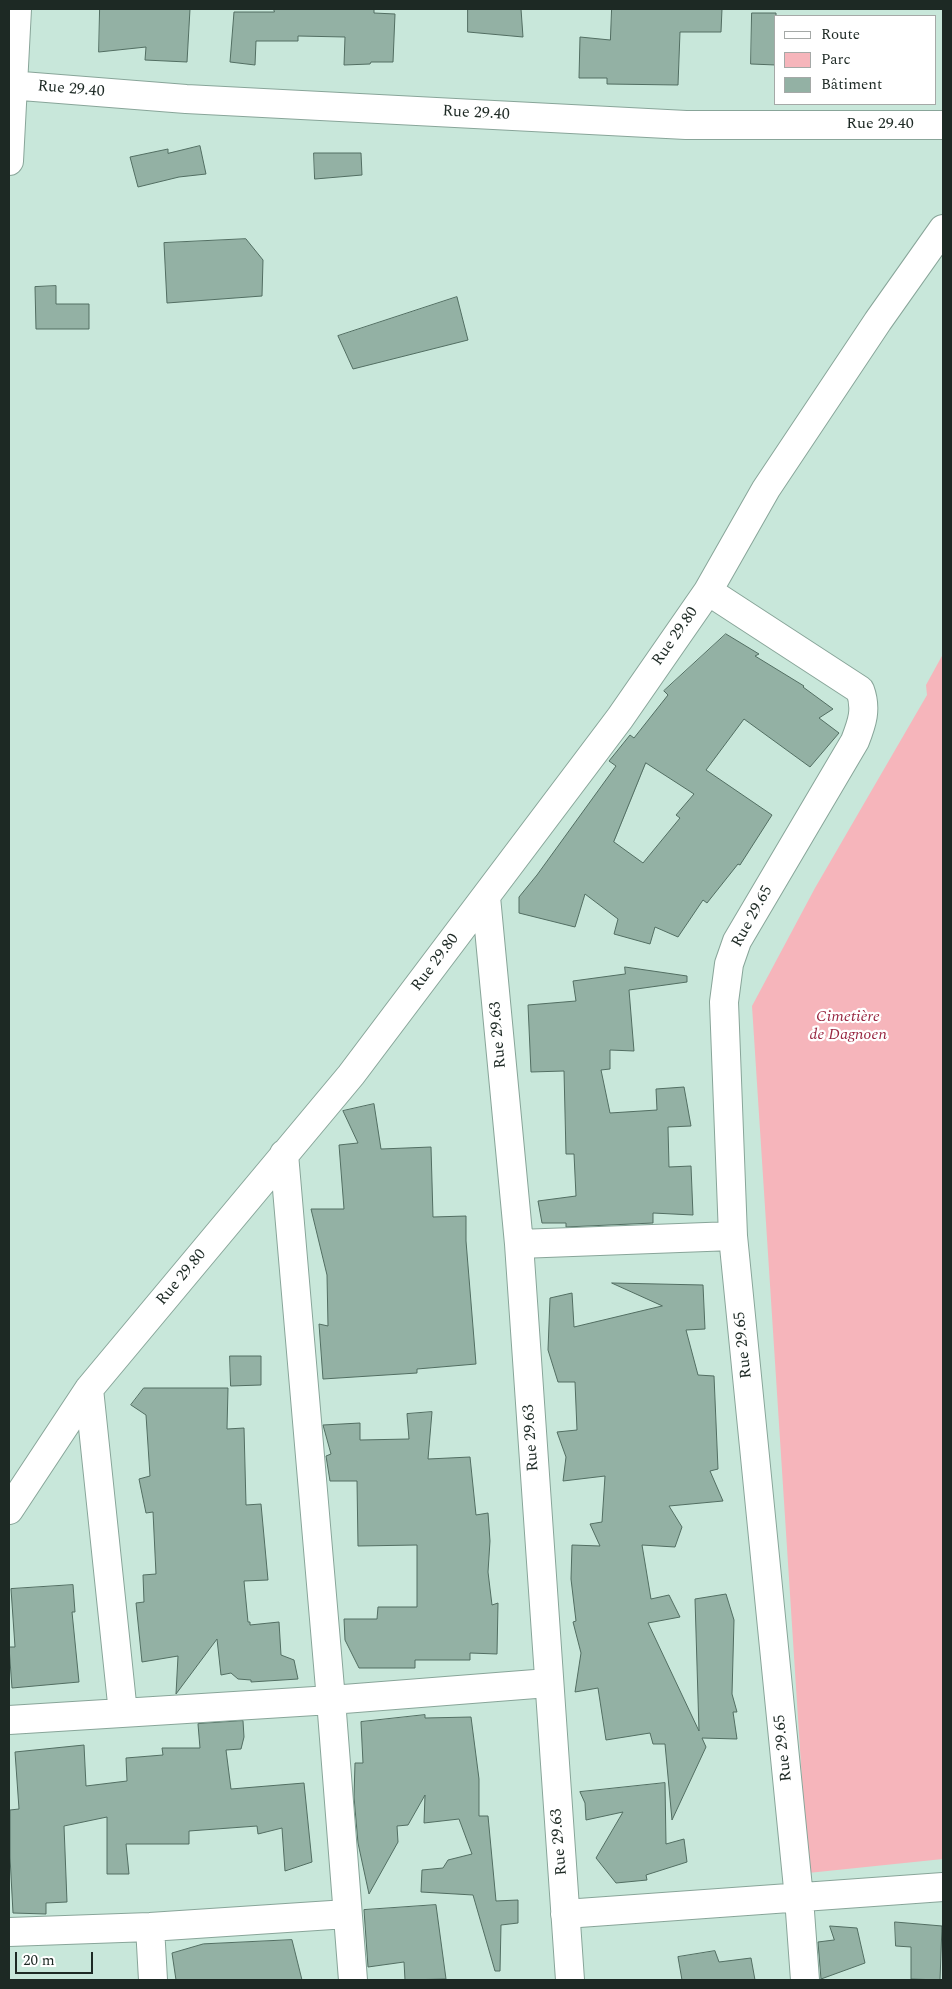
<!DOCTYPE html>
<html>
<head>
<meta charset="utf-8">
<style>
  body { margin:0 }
  #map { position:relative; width:952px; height:1989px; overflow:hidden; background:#c8e7da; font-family:Spectral,serif }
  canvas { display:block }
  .frame { position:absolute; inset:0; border:10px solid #1d2924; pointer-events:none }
  .legend { position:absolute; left:774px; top:15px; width:162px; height:90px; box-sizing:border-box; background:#fff; border:1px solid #a5a9a7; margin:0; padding:6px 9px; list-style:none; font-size:15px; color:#1d2924 }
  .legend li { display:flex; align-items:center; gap:10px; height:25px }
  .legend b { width:25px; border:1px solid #a5a9a7 }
  .scale { position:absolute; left:15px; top:1952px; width:78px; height:22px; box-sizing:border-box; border:2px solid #1d2924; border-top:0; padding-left:6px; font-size:15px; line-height:18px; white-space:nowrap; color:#1d2924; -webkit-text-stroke:4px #fff; paint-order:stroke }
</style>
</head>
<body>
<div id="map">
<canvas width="952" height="1989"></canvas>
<div class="frame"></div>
<ul class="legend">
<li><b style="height:6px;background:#fff"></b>Route</li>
<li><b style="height:14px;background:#f6b5bb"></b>Parc</li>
<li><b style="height:14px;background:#93b1a4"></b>Bâtiment</li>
</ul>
<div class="scale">20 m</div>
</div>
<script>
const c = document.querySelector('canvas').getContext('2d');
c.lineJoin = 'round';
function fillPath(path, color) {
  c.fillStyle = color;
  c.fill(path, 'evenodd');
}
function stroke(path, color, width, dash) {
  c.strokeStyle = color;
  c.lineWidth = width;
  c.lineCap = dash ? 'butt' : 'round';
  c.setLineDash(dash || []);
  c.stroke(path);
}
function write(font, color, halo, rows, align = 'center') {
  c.font = font + ' Spectral,serif';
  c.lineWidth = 4.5;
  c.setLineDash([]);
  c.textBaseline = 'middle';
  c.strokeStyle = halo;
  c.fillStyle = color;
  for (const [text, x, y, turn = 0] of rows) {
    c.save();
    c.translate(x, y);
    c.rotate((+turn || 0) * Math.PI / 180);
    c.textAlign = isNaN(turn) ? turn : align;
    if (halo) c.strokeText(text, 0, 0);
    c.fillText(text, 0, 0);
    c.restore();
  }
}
const green = new Path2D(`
  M 943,654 L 943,1859 L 808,1873 L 752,1006 L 815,888 L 927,695 L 926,685 Z`);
const building = new Path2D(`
  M 100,9 L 190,9 L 187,62 L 145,60 L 146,47 L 99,52 Z
  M 274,9 L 374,9 L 374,13 L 395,14 L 393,62 L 371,62 L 370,64 L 344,65 L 345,37 L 298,36 L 298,41 L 256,41 L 255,65 L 230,62 L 234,12 L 274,12 Z
  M 468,9 L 521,9 L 523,37 L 468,32 Z
  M 612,9 L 722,9 L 721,32 L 680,32 L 678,85 L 607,84 L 607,78 L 579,78 L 580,37 L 610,40 Z
  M 752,13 L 776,13 L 776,65 L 751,64 Z
  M 200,146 L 206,174 L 179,177 L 138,187 L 130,157 L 168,149 L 168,153 Z
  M 314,153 L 361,153 L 362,175 L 315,179 Z
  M 246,239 L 263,260 L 262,296 L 167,303 L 164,243 Z
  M 56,286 L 56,304 L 89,304 L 89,329 L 36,329 L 35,287 Z
  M 457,297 L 468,340 L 353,369 L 338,336 Z
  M 726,634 L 759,654 L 755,656 L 804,686 L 803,687 L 833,709 L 819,718 L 839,733 L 810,767 L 744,719 L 706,770 L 772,815 L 740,865 L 738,864 L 707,903 L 703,900 L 678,937 L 655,927 L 650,944 L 614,934 L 618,919 L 585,894 L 575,927 L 519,913 L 519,897 L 537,875 L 616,766 L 609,761 L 630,735 L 634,738 L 668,695 L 664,691 ZM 646,763 L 694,794 L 676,815 L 680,818 L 643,863 L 614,842 Z
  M 625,967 L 687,976 L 687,982 L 629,990 L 634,1051 L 610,1050 L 610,1069 L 601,1070 L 610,1113 L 657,1110 L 656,1089 L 684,1087 L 691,1126 L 668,1127 L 669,1167 L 691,1166 L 693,1215 L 653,1213 L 653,1223 L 566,1227 L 566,1223 L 542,1223 L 538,1201 L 576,1196 L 574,1154 L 566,1154 L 564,1071 L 531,1072 L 528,1005 L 576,1001 L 573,981 L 625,974 Z
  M 374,1104 L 381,1149 L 431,1147 L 433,1217 L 466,1216 L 466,1241 L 476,1364 L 417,1369 L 417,1373 L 323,1379 L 319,1324 L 328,1326 L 327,1275 L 311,1209 L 344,1209 L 339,1145 L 358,1143 L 343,1111 Z
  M 612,1283 L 703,1285 L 705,1329 L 686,1330 L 698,1375 L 714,1376 L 718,1469 L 710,1471 L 723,1501 L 669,1506 L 682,1527 L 675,1547 L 642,1545 L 651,1599 L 669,1595 L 680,1617 L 648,1623 L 699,1731 L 695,1599 L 726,1594 L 734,1620 L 732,1694 L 737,1712 L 733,1712 L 737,1739 L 702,1738 L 706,1747 L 672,1820 L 665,1744 L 653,1744 L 650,1733 L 606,1740 L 598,1688 L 575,1692 L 581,1653 L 573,1622 L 576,1621 L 571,1579 L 572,1545 L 600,1546 L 590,1524 L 602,1522 L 605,1476 L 563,1481 L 566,1457 L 557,1432 L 577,1430 L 575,1382 L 558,1382 L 548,1350 L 550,1298 L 572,1293 L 574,1327 L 662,1306 Z
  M 230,1356 L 261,1356 L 261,1385 L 231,1386 Z
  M 144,1388 L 228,1388 L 227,1429 L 244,1428 L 246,1505 L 261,1504 L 268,1580 L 244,1581 L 248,1622 L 250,1622 L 250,1625 L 279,1622 L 281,1655 L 294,1660 L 298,1679 L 251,1682 L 251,1680 L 238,1679 L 231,1673 L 221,1675 L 217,1639 L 176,1694 L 178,1656 L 142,1662 L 136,1603 L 144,1602 L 143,1575 L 156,1574 L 153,1512 L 146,1513 L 139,1479 L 150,1476 L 146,1415 L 131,1405 Z
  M 432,1412 L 428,1459 L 470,1457 L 476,1515 L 488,1513 L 490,1541 L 488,1572 L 492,1605 L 498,1603 L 497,1654 L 470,1653 L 470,1660 L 415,1660 L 415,1668 L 359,1668 L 345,1640 L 344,1619 L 377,1619 L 378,1607 L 417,1607 L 417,1545 L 358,1546 L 357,1481 L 330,1481 L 326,1456 L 331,1454 L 323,1425 L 360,1423 L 360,1440 L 409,1439 L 407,1414 Z
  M 73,1585 L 75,1612 L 72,1612 L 79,1682 L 12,1688 L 9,1647 L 15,1647 L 11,1589 Z
  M 425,1715 L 425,1718 L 471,1717 L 479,1779 L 479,1816 L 488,1816 L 496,1901 L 518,1900 L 518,1923 L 501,1925 L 500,1971 L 495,1971 L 473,1895 L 421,1892 L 422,1870 L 443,1868 L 448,1860 L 472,1854 L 459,1819 L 424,1823 L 425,1795 L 408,1825 L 397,1826 L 398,1842 L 369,1894 L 358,1843 L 354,1797 L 355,1763 L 363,1763 L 361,1722 Z
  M 243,1721 L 244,1737 L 241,1749 L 226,1750 L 231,1789 L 304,1783 L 312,1862 L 285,1871 L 282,1828 L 258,1834 L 257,1826 L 189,1831 L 189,1844 L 126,1844 L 129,1874 L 107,1874 L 107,1817 L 64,1826 L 67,1902 L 46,1903 L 46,1914 L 13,1913 L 10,1857 L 10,1810 L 19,1809 L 15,1752 L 84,1745 L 86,1786 L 127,1781 L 126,1758 L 163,1755 L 162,1748 L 200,1748 L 198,1724 Z
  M 665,1783 L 666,1844 L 684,1839 L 687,1862 L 646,1875 L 647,1880 L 616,1883 L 596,1858 L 623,1812 L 586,1820 L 585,1803 L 580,1792 Z
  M 436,1905 L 446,1979 L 405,1980 L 404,1962 L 368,1967 L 364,1910 Z
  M 895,1922 L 942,1926 L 940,1980 L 911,1979 L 911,1947 L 896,1946 Z
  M 830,1926 L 857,1928 L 865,1963 L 821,1979 L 818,1942 L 834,1940 Z
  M 292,1940 L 302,1980 L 176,1980 L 172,1953 L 203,1944 Z
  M 715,1951 L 719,1962 L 751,1958 L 755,1980 L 682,1980 L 678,1957 Z`);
const street = new Path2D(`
  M 9,85 L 186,99 L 686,125 L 943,125
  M 9,161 L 17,9
  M 708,591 L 860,690 C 867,709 862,723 855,741 L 737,941 L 729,964 L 724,1002 L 733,1236 L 799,1898 L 805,1980
  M 486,897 L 519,1244 L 570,1980
  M 284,1154 L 331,1700 L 353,1980
  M 519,1244 L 733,1236
  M 89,1389 L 123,1713
  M 9,1510 L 89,1389 L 351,1075 L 620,718 L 708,591 L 766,489 L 878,321 L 943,229
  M 9,1720 L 331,1700 L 548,1683
  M 565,1914 L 943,1887
  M 150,1927 L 153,1980
  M 9,1932 L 150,1927 L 347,1914`);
const streetNames = [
  ["Rue 29.40",71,90,5],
  ["Rue 29.40",476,114,3],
  ["Rue 29.40",880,125],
  ["Rue 29.80",676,637,-55],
  ["Rue 29.65",753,917,-61],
  ["Rue 29.80",436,963,-53],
  ["Rue 29.63",499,1035,-95],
  ["Rue 29.80",182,1278,-50],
  ["Rue 29.65",744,1345,-96],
  ["Rue 29.63",532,1438,-94],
  ["Rue 29.65",784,1748,-96],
  ["Rue 29.63",560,1842,-95]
];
const parkNames = [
  ["Cimetière",848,1018],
  ["de Dagnoen",848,1036]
];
fillPath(green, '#f6b5bb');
fillPath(building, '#93b1a4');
stroke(building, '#526e62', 1);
stroke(street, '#88a599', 30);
stroke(street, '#fff', 28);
write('16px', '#1d2924', '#fff', streetNames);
write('italic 16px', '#982641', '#fff', parkNames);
</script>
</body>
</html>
